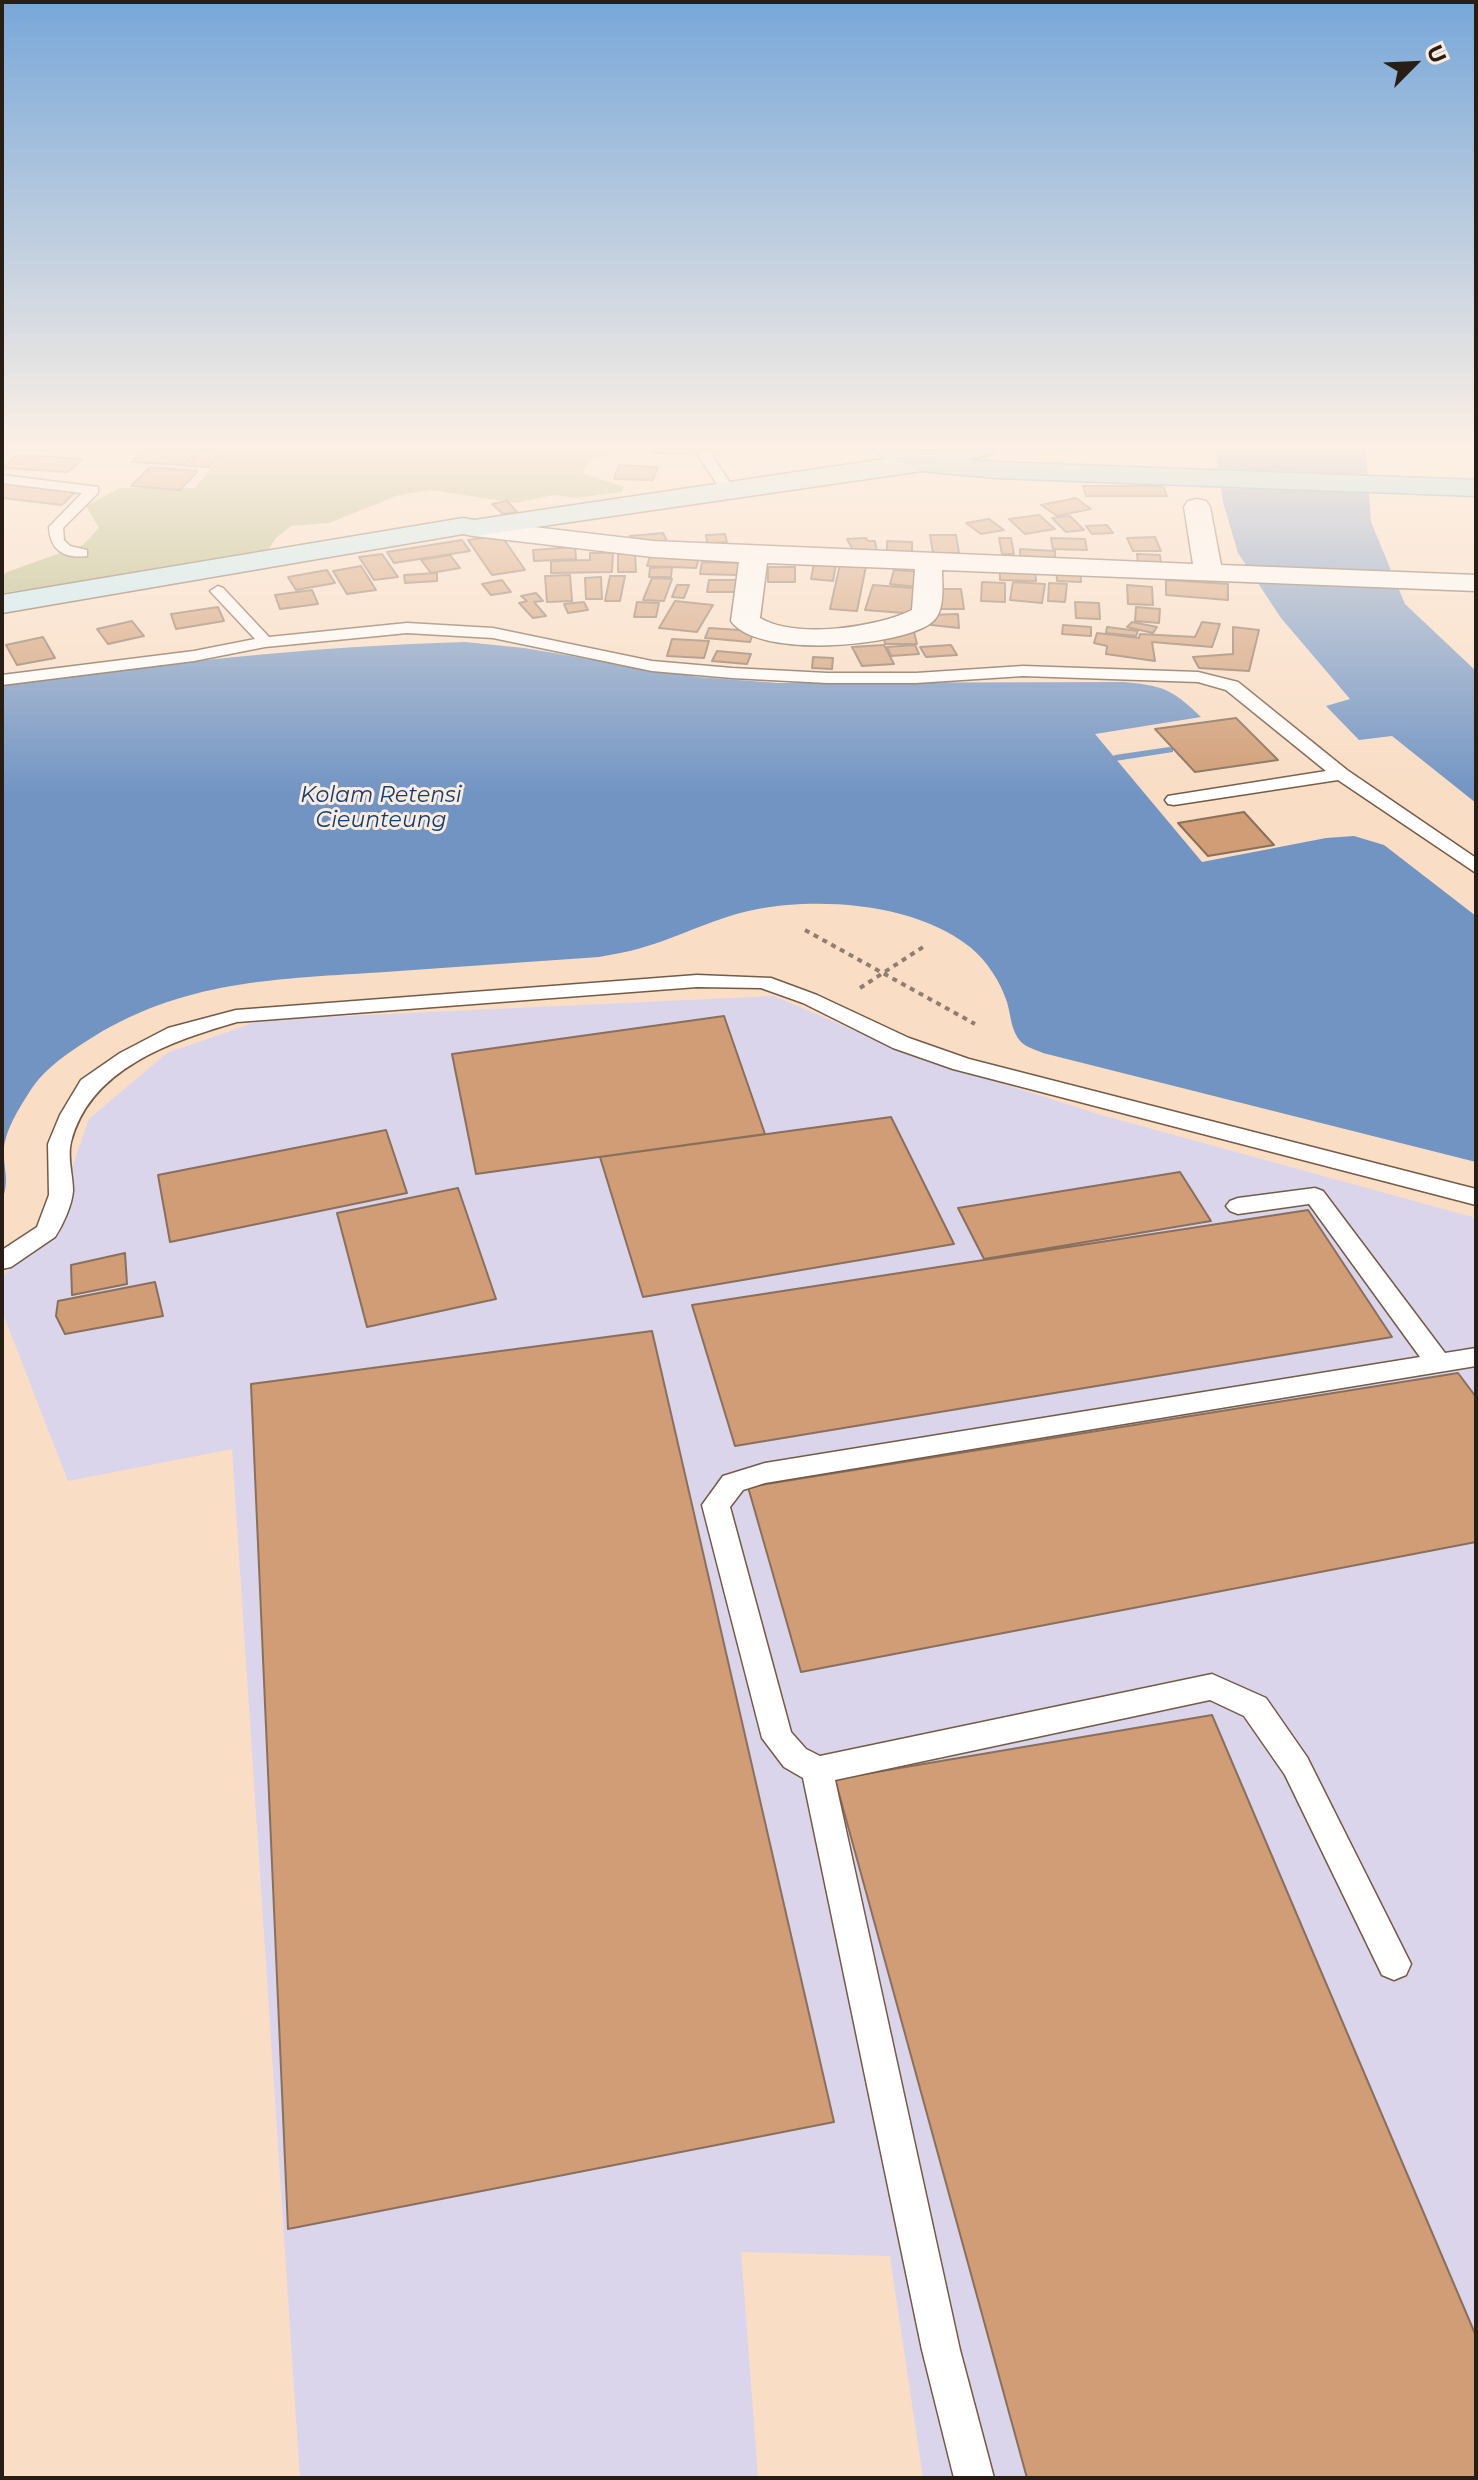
<!DOCTYPE html>
<html>
<head>
<meta charset="utf-8">
<style>
  body { margin:0 }
  #map { position:relative; width:1478px; height:2480px; overflow:hidden; background:#f9ddc5; font-family:Montserrat,sans-serif }
  canvas { display:block }
  .frame { position:absolute; inset:0; border:4px solid #281e15; pointer-events:none }
  .north { position:absolute; left:1374px; top:24px; width:80px; height:80px; -webkit-text-stroke:6px #fdecde; paint-order:stroke; rotate:66deg; font-size:22px; font-weight:700; line-height:32px; text-align:center; color:#281e15 }
  .north::after { content:''; display:block; margin:auto; width:28px; height:36px; background:#281e15; clip-path:polygon(50% 0,100% 100%,50% 72%,0 100%) }
</style>
</head>
<body>
<div id="map">
<canvas width="1478" height="2480"></canvas>
<div class="frame"></div>
<div class="north">U</div>
</div>
<script>
const c = document.querySelector('canvas').getContext('2d');
c.lineJoin = 'round';
function fillPath(path, color) {
  c.fillStyle = color;
  c.fill(path, 'evenodd');
}
function stroke(path, color, width, dash) {
  c.strokeStyle = color;
  c.lineWidth = width;
  c.lineCap = dash ? 'butt' : 'round';
  c.setLineDash(dash || []);
  c.stroke(path);
}
function write(font, color, halo, rows, align = 'center') {
  c.font = font + ' Montserrat,sans-serif';
  c.lineWidth = 6;
  c.setLineDash([]);
  c.textBaseline = 'middle';
  c.strokeStyle = halo;
  c.fillStyle = color;
  for (const [text, x, y, turn = 0] of rows) {
    c.save();
    c.translate(x, y);
    c.rotate((+turn || 0) * Math.PI / 180);
    c.textAlign = isNaN(turn) ? turn : align;
    if (halo) c.strokeText(text, 0, 0);
    c.fillText(text, 0, 0);
    c.restore();
  }
}
const industrial = new Path2D(`
  M 774,996 L 907,1053 L 1101,1115 L 1476,1218 L 1476,2478 L 923,2478 L 890,2256 L 741,2252 L 758,2478 L 300,2478 L 232,1449 L 68,1481 L 2,1311 L 2,1276 L 47,1240 L 89,1119 L 167,1053 L 262,1020 Z`);
const forest = new Path2D(`
  M 227,449 L 621,449 L 590,461 L 582,473 L 624,487 L 622,492 L 576,498 L 554,495 L 516,503 L 431,490 L 399,495 L 329,523 L 291,526 L 277,537 L 265,554 L 2,593 L 2,576 L 7,572 L 83,545 L 99,528 L 86,506 L 120,488 L 195,488 Z`);
const water = new Path2D(`
  M 1215,449 L 1366,449 L 1371,522 L 1405,604 L 1476,671 L 1476,803 L 1392,736 L 1359,740 L 1326,706 L 1350,699 L 1281,618 L 1238,553 L 1223,502 Z
  M 465,642 L 524,648 L 698,677 L 778,683 L 1124,682 C 1164,686 1172,689 1201,717 L 1095,734 L 1202,862 L 1326,838 L 1354,836 L 1384,845 L 1476,916 L 1476,1162 L 1043,1053 C 1036,1050 1026,1047 1021,1042 C 1011,1031 1011,1016 1007,1002 C 1000,981 987,961 970,947 C 916,904 823,897 758,909 C 718,916 680,937 641,948 C 628,952 613,954 599,957 C 532,962 465,966 399,971 C 288,979 190,977 93,1037 C 71,1051 47,1066 32,1088 C 21,1105 6,1128 4,1148 C 3,1171 10,1177 2,1202 L 2,686 C 155,664 310,646 465,642 Z`);
const stream = new Path2D(`
  M 1169,747 L 1173,748 L 1173,752 L 1115,761 L 1110,758 L 1115,755 Z`);
const building = new Path2D(`
  M 144,449 L 199,449 L 184,465 L 132,462 Z
  M 203,449 L 226,449 L 209,467 L 187,466 Z
  M 653,449 L 719,449 L 718,455 L 651,453 Z
  M 17,455 L 82,459 L 68,472 L 3,468 Z
  M 619,465 L 658,467 L 653,480 L 614,479 Z
  M 150,467 L 198,471 L 180,490 L 131,486 Z
  M 2,484 L 75,492 L 62,505 L 2,498 Z
  M 1083,486 L 1163,486 L 1167,496 L 1086,496 Z
  M 1076,498 L 1091,509 L 1057,516 L 1041,505 Z
  M 507,501 L 517,512 L 503,514 L 492,504 Z
  M 1039,515 L 1055,529 L 1025,534 L 1009,519 Z
  M 1070,516 L 1084,530 L 1066,532 L 1052,518 Z
  M 989,519 L 1004,530 L 981,534 L 966,523 Z
  M 1107,525 L 1113,533 L 1092,534 L 1086,526 Z
  M 663,533 L 668,543 L 635,546 L 630,536 Z
  M 725,534 L 727,542 L 707,543 L 706,535 Z
  M 501,535 L 525,570 L 492,575 L 468,540 Z
  M 930,535 L 956,535 L 959,553 L 933,553 Z
  M 1155,537 L 1161,551 L 1133,551 L 1127,538 Z
  M 866,538 L 868,541 L 875,541 L 877,552 L 854,552 L 847,539 Z
  M 999,538 L 1011,538 L 1014,554 L 1002,554 Z
  M 1051,538 L 1085,539 L 1087,550 L 1053,549 Z
  M 462,540 L 470,551 L 394,563 L 387,552 Z
  M 887,541 L 912,542 L 912,552 L 887,551 Z
  M 575,547 L 576,559 L 534,561 L 533,550 Z
  M 1020,549 L 1055,551 L 1055,558 L 1020,556 Z
  M 590,553 L 613,553 L 612,572 L 551,573 L 551,561 L 590,560 Z
  M 618,553 L 635,553 L 636,572 L 618,572 Z
  M 651,553 L 700,555 L 696,568 L 647,566 Z
  M 382,554 L 398,577 L 374,580 L 359,557 Z
  M 1137,554 L 1160,555 L 1161,565 L 1138,564 Z
  M 450,555 L 460,568 L 431,573 L 421,560 Z
  M 702,562 L 739,563 L 737,575 L 700,574 Z
  M 814,563 L 836,564 L 833,581 L 811,579 Z
  M 840,564 L 866,566 L 857,611 L 830,609 Z
  M 361,566 L 376,590 L 347,594 L 333,571 Z
  M 1056,566 L 1080,567 L 1081,582 L 1057,581 Z
  M 672,567 L 671,577 L 649,577 L 650,568 Z
  M 768,567 L 795,567 L 795,582 L 768,582 Z
  M 1000,568 L 1035,569 L 1036,581 L 1000,580 Z
  M 327,570 L 335,583 L 296,590 L 288,577 Z
  M 894,570 L 921,572 L 917,587 L 890,584 Z
  M 437,573 L 437,581 L 405,583 L 404,575 Z
  M 570,575 L 572,601 L 547,602 L 545,576 Z
  M 610,576 L 625,576 L 620,601 L 605,601 Z
  M 601,577 L 602,599 L 586,599 L 585,578 Z
  M 652,578 L 672,579 L 664,601 L 643,600 Z
  M 502,580 L 511,592 L 491,595 L 482,584 Z
  M 709,580 L 739,580 L 738,592 L 707,592 Z
  M 1166,580 L 1228,584 L 1228,600 L 1166,595 Z
  M 982,582 L 1005,583 L 1005,602 L 981,601 Z
  M 1013,582 L 1045,584 L 1042,603 L 1010,600 Z
  M 1049,583 L 1067,584 L 1065,602 L 1048,601 Z
  M 677,585 L 689,585 L 684,598 L 672,597 Z
  M 873,585 L 924,589 L 917,614 L 865,610 Z
  M 1127,585 L 1152,587 L 1153,605 L 1128,604 Z
  M 934,589 L 961,589 L 964,609 L 937,609 Z
  M 312,590 L 318,604 L 280,609 L 275,595 Z
  M 536,593 L 543,601 L 534,602 L 546,616 L 533,618 L 519,603 L 527,601 L 521,596 Z
  M 675,601 L 713,605 L 697,632 L 659,628 Z
  M 584,602 L 588,610 L 568,613 L 564,604 Z
  M 637,602 L 659,603 L 656,617 L 634,617 Z
  M 1075,602 L 1099,603 L 1100,619 L 1076,618 Z
  M 218,607 L 224,621 L 176,629 L 171,614 Z
  M 1136,607 L 1160,609 L 1159,623 L 1135,621 Z
  M 958,614 L 959,628 L 922,624 L 926,615 Z
  M 132,621 L 144,636 L 108,644 L 97,629 Z
  M 1132,622 L 1157,627 L 1153,633 L 1127,627 Z
  M 1202,622 L 1220,624 L 1212,647 L 1152,642 L 1155,661 L 1106,654 L 1107,646 L 1094,643 L 1097,633 L 1139,638 L 1140,634 L 1195,637 Z
  M 1063,625 L 1091,627 L 1091,636 L 1062,634 Z
  M 1107,627 L 1138,631 L 1136,636 L 1106,633 Z
  M 1233,627 L 1259,630 L 1249,671 L 1199,668 L 1193,657 L 1233,654 Z
  M 709,628 L 754,631 L 750,642 L 705,638 Z
  M 883,632 L 914,632 L 917,644 L 885,644 Z
  M 43,637 L 55,658 L 17,665 L 6,645 Z
  M 672,639 L 709,641 L 704,658 L 667,656 Z
  M 884,645 L 894,664 L 862,666 L 852,647 Z
  M 915,645 L 919,654 L 891,656 L 887,647 Z
  M 951,645 L 957,655 L 926,657 L 920,647 Z
  M 717,651 L 751,654 L 747,664 L 712,661 Z
  M 813,657 L 833,658 L 832,669 L 812,668 Z
  M 1236,718 L 1278,760 L 1195,772 L 1155,729 Z
  M 1244,812 L 1274,845 L 1208,856 L 1178,823 Z
  M 724,1016 L 765,1134 L 476,1174 L 452,1054 Z
  M 891,1117 L 954,1244 L 643,1297 L 600,1157 Z
  M 386,1130 L 407,1193 L 170,1242 L 158,1175 Z
  M 1180,1172 L 1211,1221 L 984,1259 L 958,1208 Z
  M 458,1188 L 496,1299 L 367,1327 L 337,1213 Z
  M 1308,1210 L 1392,1337 L 735,1446 L 692,1305 Z
  M 125,1253 L 127,1284 L 72,1295 L 71,1265 Z
  M 155,1282 L 163,1316 L 65,1334 L 56,1316 L 58,1301 Z
  M 652,1331 L 834,2122 L 288,2229 L 251,1384 Z
  M 1458,1373 L 1476,1397 L 1476,1542 L 801,1672 L 748,1487 Z
  M 1212,1715 L 1476,2336 L 1476,2478 L 1027,2478 L 835,1779 Z`);
const path = new Path2D(`
  M 805,930 L 975,1024
  M 860,988 L 923,947`);
const lane = new Path2D(`
  M 700,452 L 710,452 L 736,492 L 734,495 L 724,495 L 698,455 Z
  M 2,475 L 98,487 L 98,493 L 63,528 L 64,540 L 70,546 L 87,550 L 87,556 C 64,559 50,550 49,527 L 82,493 L 2,483 Z
  M 218,586 L 223,588 L 269,637 L 407,623 L 493,628 L 652,661 L 732,668 L 827,673 L 916,673 L 1023,666 L 1198,672 L 1238,682 L 1347,770 L 1476,858 L 1476,873 L 1338,780 L 1174,805 L 1168,804 L 1165,800 L 1168,796 L 1174,795 L 1326,771 L 1226,690 L 1198,682 L 1023,676 L 916,683 L 827,683 L 732,678 L 652,671 L 493,638 L 407,633 L 265,647 L 194,661 L 2,685 L 2,675 L 194,651 L 255,639 L 210,591 Z
  M 697,975 L 771,978 L 817,995 L 909,1038 L 969,1059 L 1476,1189 L 1476,1205 L 953,1069 L 893,1048 L 803,1003 L 761,988 L 697,987 L 237,1022 C 172,1041 90,1068 71,1142 C 67,1157 73,1175 73,1191 C 72,1205 63,1225 55,1237 L 11,1267 L 2,1269 L 2,1250 L 37,1227 L 49,1195 L 48,1144 L 60,1115 L 81,1080 L 120,1053 L 168,1028 L 236,1010 Z
  M 1315,1188 L 1323,1191 L 1445,1353 L 1476,1348 L 1476,1366 L 765,1483 L 743,1490 L 730,1507 L 791,1732 L 806,1749 L 820,1756 L 1212,1674 L 1266,1698 L 1307,1757 L 1411,1964 L 1406,1975 L 1394,1980 L 1382,1975 L 1285,1775 L 1244,1716 L 1210,1700 L 835,1780 L 960,2350 L 994,2478 L 954,2478 L 922,2350 L 803,1778 L 784,1767 L 762,1738 L 702,1505 L 723,1476 L 765,1463 L 1420,1357 L 1309,1204 L 1238,1214 L 1230,1211 L 1226,1206 L 1230,1201 L 1238,1198 Z`);
const street = new Path2D(`
  M 1197,499 L 1206,501 L 1210,507 L 1221,565 L 1476,575 L 1476,591 L 942,570 C 942,586 946,612 931,623 C 899,647 757,659 731,621 L 739,562 L 653,557 L 474,536 L 465,534 L 461,528 L 465,522 L 474,520 L 653,541 L 1193,564 L 1184,507 L 1188,501 ZM 767,563 L 915,569 L 912,610 C 875,628 796,639 760,618 Z`);
const secondary = new Path2D(`
  M 951,449 L 994,449 L 991,454 L 922,471 L 474,536 L 463,534 L 2,613 L 2,595 L 463,518 L 474,520 Z`);
const primary = new Path2D(`
  M 874,449 L 908,449 L 926,456 L 997,462 L 1476,480 L 1476,496 L 997,478 L 922,471 L 877,454 Z`);
const farWaternames = [
  ["Kolam Retensi",381,796],
  ["Cieunteung",381,821]
];
fillPath(industrial, '#dad5eb');
fillPath(forest, '#acb377');
fillPath(water, '#7194c3');
fillPath(stream, '#7194c3');
fillPath(building, '#d09d76');
stroke(building, '#8a705c', 2);
stroke(lane, '#735b46', 3);
stroke(street, '#735b46', 3);
stroke(secondary, '#735b46', 3);
stroke(primary, '#2e8a9d', 3);
stroke(path, '#927e6e', 4, [5, 5]);
fillPath(lane, '#fff');
fillPath(street, '#fff');
fillPath(secondary, '#c1edf8');
fillPath(primary, '#83dcf0');
const sky = c.createLinearGradient(0, 0, 0, 796);
sky.addColorStop(0, '#78a7d9');
sky.addColorStop(0.56, '#fcf0e5');
sky.addColorStop(1, '#fcf0e500');
c.fillStyle = sky;
c.fillRect(0, 0, 1478, 796);
write('italic 22px', '#0e3e78', '#fdecde', farWaternames);
</script>
</body>
</html>
